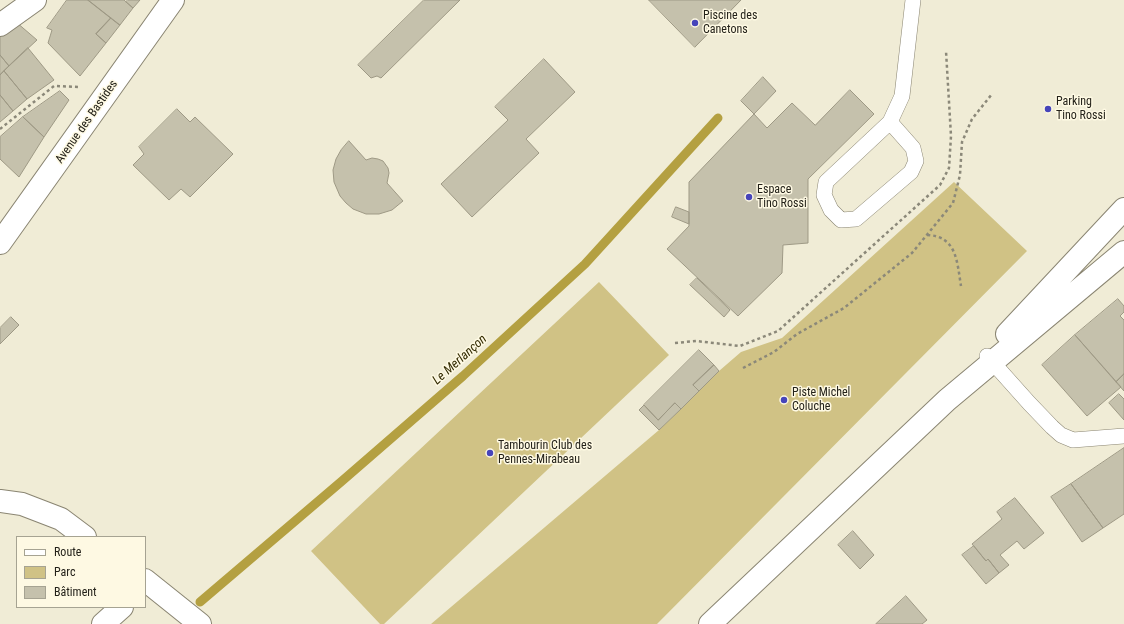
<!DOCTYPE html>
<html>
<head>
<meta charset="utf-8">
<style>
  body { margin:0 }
  #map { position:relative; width:1124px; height:624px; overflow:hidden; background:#f0ecd6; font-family:"Roboto Condensed",sans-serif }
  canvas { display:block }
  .legend { position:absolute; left:16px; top:536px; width:130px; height:72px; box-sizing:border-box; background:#fef9e3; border:1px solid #a6a392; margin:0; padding:5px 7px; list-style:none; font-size:12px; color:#232119 }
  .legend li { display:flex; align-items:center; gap:8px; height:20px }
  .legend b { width:20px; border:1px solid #a6a392 }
</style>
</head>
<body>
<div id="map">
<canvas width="1124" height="624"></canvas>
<ul class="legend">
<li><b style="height:5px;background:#fff"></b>Route</li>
<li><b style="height:11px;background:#d0c285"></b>Parc</li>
<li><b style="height:11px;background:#c5c1ac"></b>Bâtiment</li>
</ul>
</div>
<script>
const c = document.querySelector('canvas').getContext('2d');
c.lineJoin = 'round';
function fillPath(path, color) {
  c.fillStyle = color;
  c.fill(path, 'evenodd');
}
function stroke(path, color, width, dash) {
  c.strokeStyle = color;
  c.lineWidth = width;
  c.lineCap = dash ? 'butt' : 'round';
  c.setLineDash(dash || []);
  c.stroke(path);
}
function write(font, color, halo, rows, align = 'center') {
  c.font = font + ' "Roboto Condensed",sans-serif';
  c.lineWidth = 3;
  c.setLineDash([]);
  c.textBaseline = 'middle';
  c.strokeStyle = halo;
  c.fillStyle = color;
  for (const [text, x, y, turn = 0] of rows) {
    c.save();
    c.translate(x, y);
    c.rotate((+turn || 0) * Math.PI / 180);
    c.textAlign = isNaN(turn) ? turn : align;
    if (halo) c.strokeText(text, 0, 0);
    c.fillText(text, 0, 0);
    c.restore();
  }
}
const green = new Path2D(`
  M 954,182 L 1027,251 L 657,624 L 431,624 L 659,430 L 719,371 L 741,352 L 782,338 Z
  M 599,282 L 669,355 L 384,624 L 380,624 L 311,551 Z`);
const stream = new Path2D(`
  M 200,602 L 342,481 L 463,376 L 585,264 L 718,118`);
const building = new Path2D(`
  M 67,0 L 88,0 L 111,18 L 96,34 L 106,43 L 80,76 L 48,43 L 52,30 L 47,28 Z
  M 88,0 L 124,0 L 133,8 L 120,25 Z
  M 128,0 L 140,0 L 133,8 L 126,2 Z
  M 424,0 L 460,0 L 381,78 L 377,76 L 371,78 L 358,65 Z
  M 649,0 L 741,0 L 695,47 Z
  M 111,18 L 120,25 L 106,43 L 96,34 Z
  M 16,22 L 37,40 L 9,66 L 0,55 L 0,37 Z
  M 28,48 L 54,80 L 27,99 L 4,71 Z
  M 0,55 L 9,66 L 0,75 Z
  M 544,59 L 575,92 L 526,139 L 539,153 L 472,217 L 441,184 L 508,120 L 495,107 Z
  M 4,71 L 27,99 L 13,111 L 0,95 L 0,75 Z
  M 763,77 L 776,91 L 754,114 L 741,101 Z
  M 850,90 L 874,114 L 808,179 L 808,243 L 783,245 L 782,273 L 738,316 L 667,249 L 689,226 L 689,182 L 754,114 L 767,128 L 792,103 L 815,125 Z
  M 60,91 L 69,100 L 44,137 L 23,117 Z
  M 0,95 L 13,111 L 0,122 Z
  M 177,109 L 190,122 L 195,117 L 233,154 L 190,197 L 181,189 L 169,200 L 133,165 L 144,154 L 139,147 Z
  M 23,117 L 44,137 L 19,177 L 0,159 L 0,137 Z
  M 349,141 L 366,160 L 372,158 L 378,159 L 383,161 L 388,168 L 389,173 L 387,183 L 403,201 L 392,210 L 379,214 L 366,214 L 353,209 L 346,203 L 340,196 L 334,182 L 333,170 L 336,159 L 341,150 Z
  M 676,207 L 689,212 L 689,224 L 672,217 Z
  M 697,278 L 730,310 L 724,317 L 690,285 Z
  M 1118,299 L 1124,306 L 1124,312 L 1120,316 L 1124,320 L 1124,374 L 1116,382 L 1075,335 Z
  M 11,317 L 19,325 L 0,344 L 0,328 Z
  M 1075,335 L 1121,387 L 1087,416 L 1042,365 Z
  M 699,350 L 714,365 L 693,385 L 699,391 L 681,409 L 675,403 L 658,420 L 644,405 Z
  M 714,365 L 719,371 L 699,391 L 693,385 Z
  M 1124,374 L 1124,391 L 1116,382 Z
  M 1119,394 L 1124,399 L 1124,420 L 1109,403 Z
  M 675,403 L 681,409 L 659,430 L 639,410 L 644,405 L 658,420 Z
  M 1124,448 L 1124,514 L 1103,528 L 1071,484 Z
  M 1071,484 L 1103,528 L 1082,542 L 1051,497 Z
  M 1015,498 L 1044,533 L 1024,549 L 1017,541 L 1000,555 L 1009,565 L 999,573 L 988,559 L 986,561 L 972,544 L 1002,519 L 997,512 Z
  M 853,531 L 874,555 L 860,569 L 838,545 Z
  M 974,546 L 986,561 L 988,559 L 999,573 L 986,584 L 962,555 Z
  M 906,596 L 927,620 L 922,624 L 876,624 Z`);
const path = new Path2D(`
  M 0,129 L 54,86 L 80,87
  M 927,235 C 957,236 957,262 961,286
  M 675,343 L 696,341 L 740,346 L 778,331 L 940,185 L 949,168 L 951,136 L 946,51
  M 743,368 L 774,352 L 797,334 L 844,308 L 912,253 L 953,203 L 960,175 L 962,142 L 972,119 L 992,94`);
const lane = new Path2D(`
  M 890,122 L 913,148 L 916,161 L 911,172 L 856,219 L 841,220 L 831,210 L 824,195 L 826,182 L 890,122 L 902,96 L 913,0
  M 987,356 L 1029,403 L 1052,427 L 1061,435 L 1073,440 L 1124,436`);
const street = new Path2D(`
  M 0,25 L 35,0
  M 0,501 L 22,504 L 61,519 L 85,537
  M 145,580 L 200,624
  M 103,624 L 122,607`);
const secondary = new Path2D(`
  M 0,243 L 173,0
  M 1007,334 L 1124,209
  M 710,624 L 947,400 L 1124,252`);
const markers = [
  [695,23,4,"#4644ba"],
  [1048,109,4,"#4644ba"],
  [749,197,4,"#4644ba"],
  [784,400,4,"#4644ba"],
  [490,453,4,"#4644ba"]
];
const poiNames = [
  ["Piscine des",703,16],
  ["Canetons",703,30],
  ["Parking",1056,102],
  ["Tino Rossi",1056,116],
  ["Espace",757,190],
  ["Tino Rossi",757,204],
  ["Piste Michel",792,393],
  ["Coluche",792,407],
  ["Tambourin Club des",498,446],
  ["Pennes-Mirabeau",498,460]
];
const streetNames = [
  ["Avenue des Bastides",87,122,-55]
];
const waterNames = [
  ["Le Merlançon",460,360,-42]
];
fillPath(green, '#d0c285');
stroke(stream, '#b4a041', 9);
fillPath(building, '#c5c1ac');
stroke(building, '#9e9985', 1);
stroke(lane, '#8a8572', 16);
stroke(street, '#8a8572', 24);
stroke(secondary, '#8a8572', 24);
stroke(path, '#8b8879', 2.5, [3, 3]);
stroke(lane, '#fff', 15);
stroke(street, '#fff', 22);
stroke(secondary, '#fff', 22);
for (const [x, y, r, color] of markers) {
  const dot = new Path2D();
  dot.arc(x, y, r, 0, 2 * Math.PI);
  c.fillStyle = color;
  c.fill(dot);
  stroke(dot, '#fef9e3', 1.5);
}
write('12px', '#232119', '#fef9e3', poiNames, 'left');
write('12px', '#232119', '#fef9e3', streetNames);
write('italic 13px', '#322a00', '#fef9e3', waterNames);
</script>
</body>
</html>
